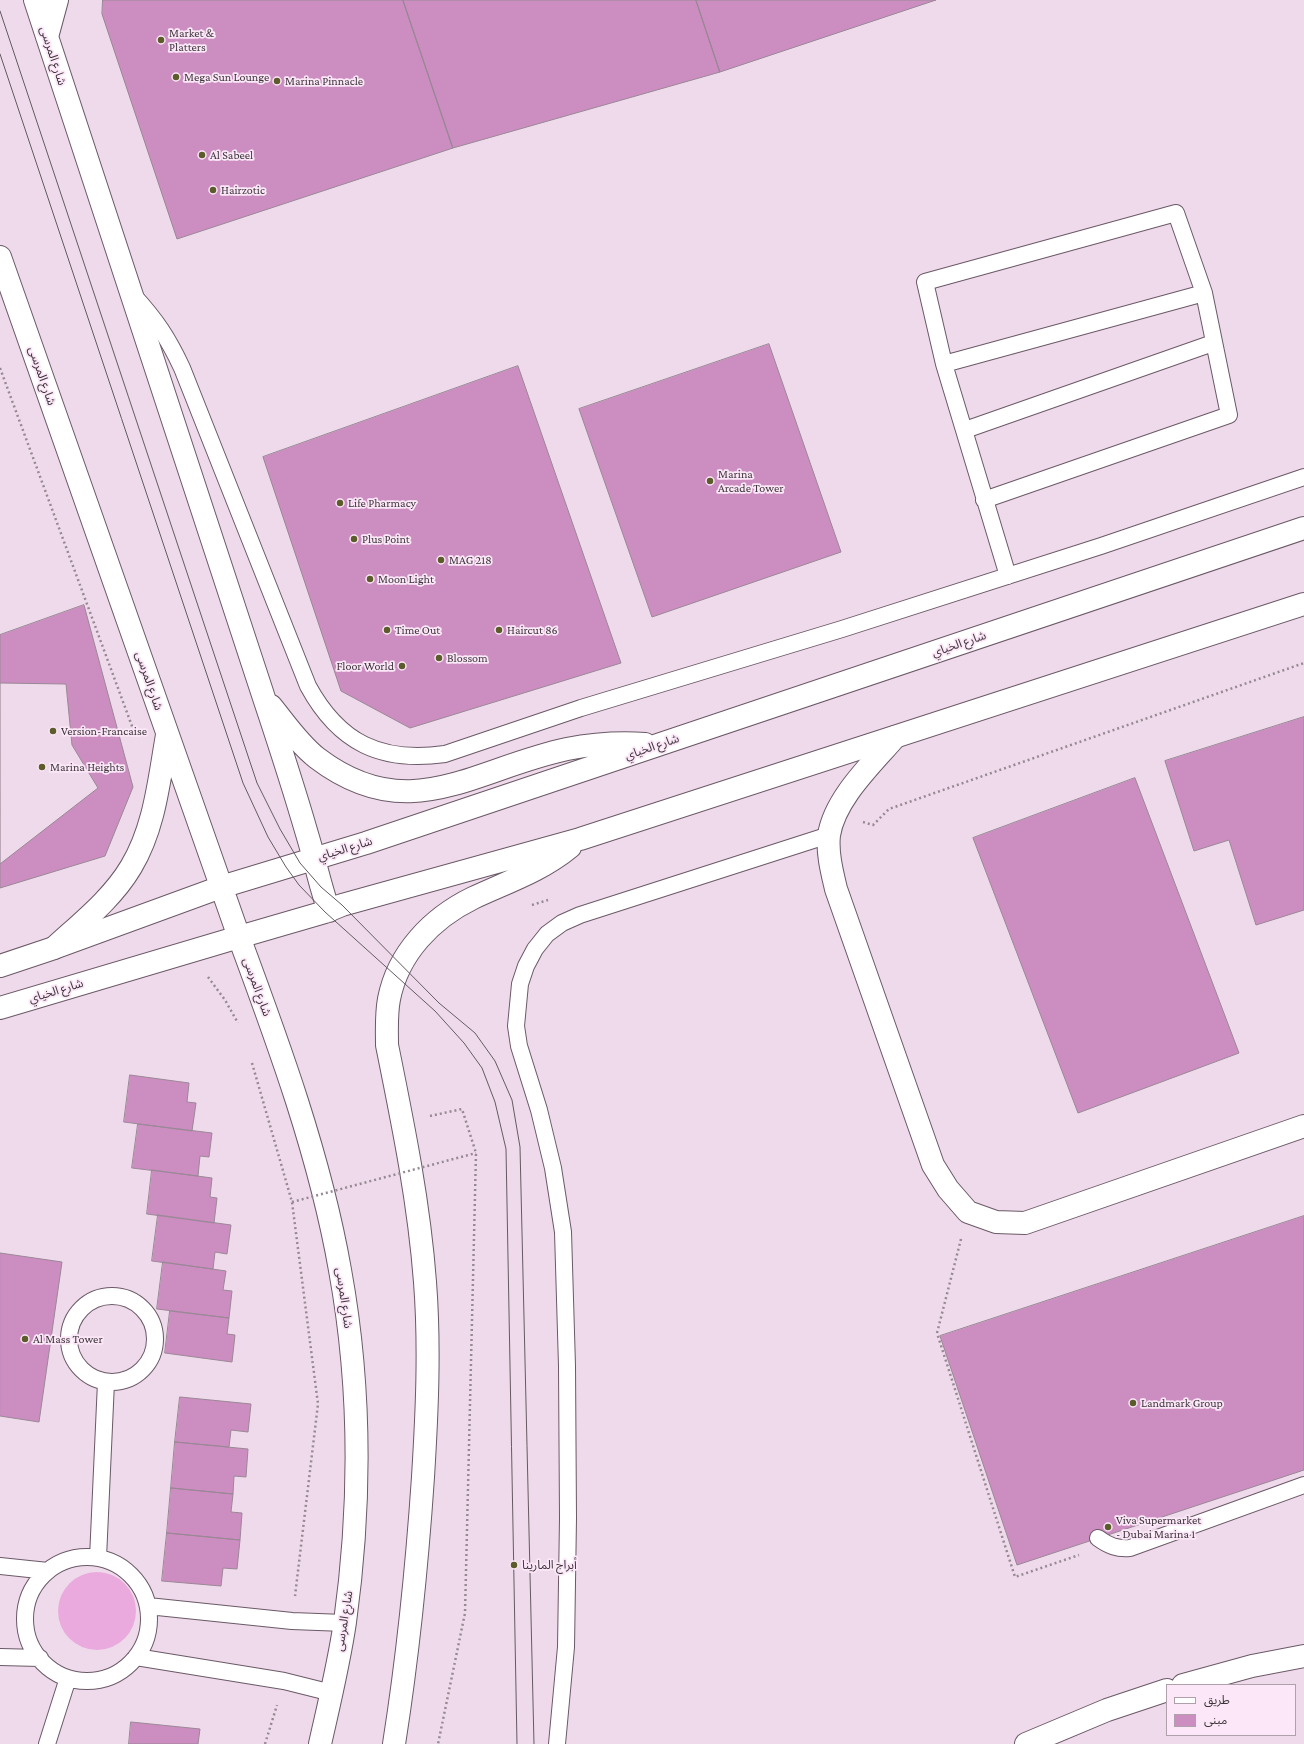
<!DOCTYPE html>
<html>
<head>
<meta charset="utf-8">
<style>
  body { margin:0 }
  #map { position:relative; width:1304px; height:1744px; overflow:hidden; background:#eedaea; font-family:"Crimson Pro","Noto Sans Arabic",serif }
  canvas { display:block }
  .legend { position:absolute; left:1166px; top:1684px; width:130px; height:52px; box-sizing:border-box; background:#fbe7f7; border:1px solid #afa0ac; margin:0; padding:5px 7px; list-style:none; font-size:12px; color:#3e363c }
  .legend li { display:flex; align-items:center; gap:8px; height:20px }
  .legend b { width:20px; border:1px solid #afa0ac }
</style>
</head>
<body>
<div id="map">
<canvas width="1304" height="1744"></canvas>
<ul class="legend">
<li><b style="height:5px;background:#fff"></b>طريق</li>
<li><b style="height:11px;background:#cc8ec1"></b>مبنى</li>
</ul>
</div>
<script>
const c = document.querySelector('canvas').getContext('2d');
c.lineJoin = 'round';
function fillPath(path, color) {
  c.fillStyle = color;
  c.fill(path, 'evenodd');
}
function stroke(path, color, width, dash) {
  c.strokeStyle = color;
  c.lineWidth = width;
  c.lineCap = dash ? 'butt' : 'round';
  c.setLineDash(dash || []);
  c.stroke(path);
}
function write(font, color, halo, rows, align = 'center') {
  c.font = font + ' "Crimson Pro","Noto Sans Arabic",serif';
  c.lineWidth = 3.5;
  c.setLineDash([]);
  c.textBaseline = 'middle';
  c.strokeStyle = halo;
  c.fillStyle = color;
  for (const [text, x, y, turn = 0] of rows) {
    c.save();
    c.translate(x, y);
    c.rotate((+turn || 0) * Math.PI / 180);
    c.textAlign = isNaN(turn) ? turn : align;
    if (halo) c.strokeText(text, 0, 0);
    c.fillText(text, 0, 0);
    c.restore();
  }
}
const water = new Path2D(`
  M58 1611a39 39 0 1 1 78 0a39 39 0 1 1-78 0Z`);
const building = new Path2D(`
  M 103,0 L 403,0 L 453,148 L 177,239 L 102,14 Z
  M 403,0 L 696,0 L 720,72 L 453,148 Z
  M 696,0 L 936,0 L 720,72 Z
  M 769,344 L 841,552 L 652,617 L 579,409 Z
  M 518,366 L 621,663 L 410,728 L 341,691 L 263,457 Z
  M 84,605 L 133,787 L 105,856 L 0,888 L 0,635 Z
  M 0,683 L 66,684 L 72,745 L 98,788 L 0,864 Z
  M 1304,717 L 1304,910 L 1256,925 L 1229,840 L 1194,851 L 1165,761 Z
  M 1135,778 L 1239,1053 L 1078,1113 L 973,838 Z
  M 130,1075 L 189,1083 L 187,1102 L 196,1103 L 192,1131 L 124,1122 Z
  M 138,1124 L 212,1133 L 209,1157 L 200,1156 L 198,1176 L 132,1168 Z
  M 152,1170 L 212,1178 L 210,1197 L 217,1198 L 214,1223 L 147,1214 Z
  M 158,1215 L 231,1225 L 227,1254 L 215,1252 L 213,1269 L 152,1261 Z
  M 1304,1216 L 1304,1470 L 1017,1565 L 940,1336 Z
  M 0,1253 L 62,1262 L 39,1422 L 0,1416 Z
  M 163,1262 L 226,1271 L 223,1290 L 232,1291 L 229,1318 L 157,1309 Z
  M 170,1311 L 229,1318 L 227,1334 L 235,1335 L 232,1362 L 165,1353 Z
  M 180,1397 L 251,1404 L 248,1432 L 231,1430 L 229,1447 L 175,1442 Z
  M 175,1442 L 248,1449 L 246,1477 L 234,1476 L 233,1494 L 171,1488 Z
  M 171,1488 L 233,1494 L 231,1512 L 242,1513 L 240,1540 L 167,1533 Z
  M 167,1533 L 240,1540 L 237,1569 L 223,1568 L 221,1586 L 162,1581 Z
  M 131,1722 L 200,1729 L 198,1744 L 129,1744 Z`);
const path = new Path2D(`
  M 0,368 L 136,737
  M 863,822 L 873,825 L 889,809 L 1304,663
  M 532,905 L 548,900
  M 208,977 L 225,1000 L 238,1023
  M 252,1063 L 292,1202 L 318,1404 L 295,1596
  M 430,1116 L 462,1109 L 476,1153 L 465,1613 L 438,1744
  M 961,1239 L 937,1333 L 1015,1577 L 1079,1555
  M 265,1744 L 277,1705`);
const lane = new Path2D(`
  M 134,296 C 156,320 168,338 182,368 L 308,686 C 339,743 381,763 445,754 L 581,708 L 842,629 L 1101,546 L 1304,477
  M 944,364 L 1204,293
  M 965,430 L 1213,343
  M 984,500 L 1229,415 L 1204,293 L 1176,213 L 925,282 L 944,364 L 1008,576
  M69 1339a43 43 0 1 1 86 0a43 43 0 1 1-86 0Z
  M 1098,1538 C 1109,1546 1117,1549 1130,1548 L 1304,1485
  M25 1619a62 62 0 1 1 124 0a62 62 0 1 1-124 0Z
  M 98,1558 L 106,1382
  M 0,1566 L 48,1571
  M 148,1606 L 292,1621 L 344,1623
  M 0,1657 L 40,1658
  M 136,1657 L 284,1681 L 332,1693
  M 47,1744 L 68,1678
  M 557,1744 L 566,1647 L 568,1518 L 567,1366 L 563,1232 L 553,1168 L 539,1110 L 519,1046 L 516,1026 L 520,984 L 526,966 L 535,949 L 547,934 L 562,923 L 580,915 L 829,835`);
const street = new Path2D(`
  M 895,737 C 872,764 835,798 829,835 C 827,853 832,872 836,889 L 933,1165 L 948,1189 L 968,1212 L 996,1222 L 1025,1223 L 1304,1126
  M 0,966 L 54,948 L 221,887
  M 0,1008 L 239,937`);
const secondary = new Path2D(`
  M 35,0 L 264,698 C 279,743 294,789 307,834 C 315,860 320,886 329,911
  M 47,37 L 57,0
  M 0,257 L 239,937 C 279,1045 320,1156 340,1270 C 361,1385 361,1506 345,1622 C 339,1663 329,1704 320,1744
  M 271,706 C 285,723 299,744 317,758 C 409,828 473,769 567,749 C 593,744 618,742 645,744
  M 221,887 L 366,843 L 1304,528
  M 239,937 L 325,912 L 342,905 L 580,839 L 1304,604
  M 54,948 C 81,923 112,899 131,867 C 155,827 159,780 167,735
  M 394,1744 C 408,1655 417,1566 423,1477 C 427,1412 430,1347 425,1282 C 419,1202 403,1124 387,1045 C 387,1030 386,1015 389,999 C 398,953 432,918 473,898 C 507,882 541,871 570,847`);
const highway = new Path2D(`
  M 1183,1685 L 1252,1666 L 1304,1656
  M 1026,1744 L 1107,1710 L 1167,1690`);
const tram = new Path2D(`
  M 0,11 L 257,783 L 280,829 L 300,863 L 321,887 L 342,905 L 439,1003 L 475,1033 L 495,1061 L 512,1100 L 520,1147 L 534,1744
  M 0,54 L 243,783 L 268,837 L 286,867 L 299,885 L 325,912 L 435,1011 L 464,1043 L 482,1068 L 495,1102 L 506,1149 L 517,1744`);
const pathBridge = new Path2D(`
  M 292,1202 L 476,1153`);
const markers = [
  [161,40,4,"#5b5c2a"],
  [176,77,4,"#5b5c2a"],
  [277,81,4,"#5b5c2a"],
  [202,155,4,"#5b5c2a"],
  [213,190,4,"#5b5c2a"],
  [710,481,4,"#5b5c2a"],
  [340,503,4,"#5b5c2a"],
  [354,539,4,"#5b5c2a"],
  [441,560,4,"#5b5c2a"],
  [370,579,4,"#5b5c2a"],
  [387,630,4,"#5b5c2a"],
  [499,630,4,"#5b5c2a"],
  [439,658,4,"#5b5c2a"],
  [402,666,4,"#5b5c2a"],
  [53,731,4,"#5b5c2a"],
  [42,767,4,"#5b5c2a"],
  [25,1339,4,"#5b5c2a"],
  [1133,1403,4,"#5b5c2a"],
  [1108,1527,4,"#5b5c2a"],
  [514,1565,4,"#5b5c2a"]
];
const poiNames = [
  ["Market &",169,33],
  ["Platters",169,47],
  ["Mega Sun Lounge",184,77],
  ["Marina Pinnacle",285,81],
  ["Al Sabeel",210,155],
  ["Hairzotic",221,190],
  ["Marina",718,474],
  ["Arcade Tower",718,488],
  ["Life Pharmacy",348,503],
  ["Plus Point",362,539],
  ["MAG 218",449,560],
  ["Moon Light",378,579],
  ["Time Out",395,630],
  ["Haircut 86",507,630],
  ["Blossom",447,658],
  ["Floor World",394,666,"right"],
  ["Version-Francaise",61,731],
  ["Marina Heights",50,767],
  ["Al Mass Tower",33,1339],
  ["Landmark Group",1141,1403],
  ["Viva Supermarket",1116,1520],
  ["- Dubai Marina 1",1116,1534],
  ["أبراج المارينا",522,1565]
];
const streetNames = [
  ["شارع المرسى",53,56,72],
  ["شارع المرسى",42,376,71],
  ["شارع الخياي",959,644,-19],
  ["شارع المرسى",149,681,71],
  ["شارع الخياي",652,747,-19],
  ["شارع الخياي",345,849,-17],
  ["شارع المرسى",257,987,70],
  ["شارع الخياي",56,991,-17],
  ["شارع المرسى",344,1298,82],
  ["شارع المرسى",344,1621,-81]
];
fillPath(water, '#eaaade');
fillPath(building, '#cc8ec1');
stroke(building, '#9a8796', 1);
stroke(lane, '#6b5967', 18);
stroke(street, '#6b5967', 24);
stroke(secondary, '#6b5967', 24);
stroke(highway, '#6b5967', 24);
stroke(path, '#978994', 2.5, [2, 3]);
stroke(lane, '#fff', 16);
stroke(street, '#fff', 22);
stroke(secondary, '#fff', 22);
stroke(highway, '#fff', 22);
stroke(tram, '#645a62', 1);
stroke(pathBridge, '#978994', 2.5, [2, 3]);
for (const [x, y, r, color] of markers) {
  const dot = new Path2D();
  dot.arc(x, y, r, 0, 2 * Math.PI);
  c.fillStyle = color;
  c.fill(dot);
  stroke(dot, '#fbe7f7', 1.5);
}
write('12px', '#3e363c', '#fbe7f7', poiNames, 'left');
write('12px', '#3e363c', '#fbe7f7', streetNames);
</script>
</body>
</html>
